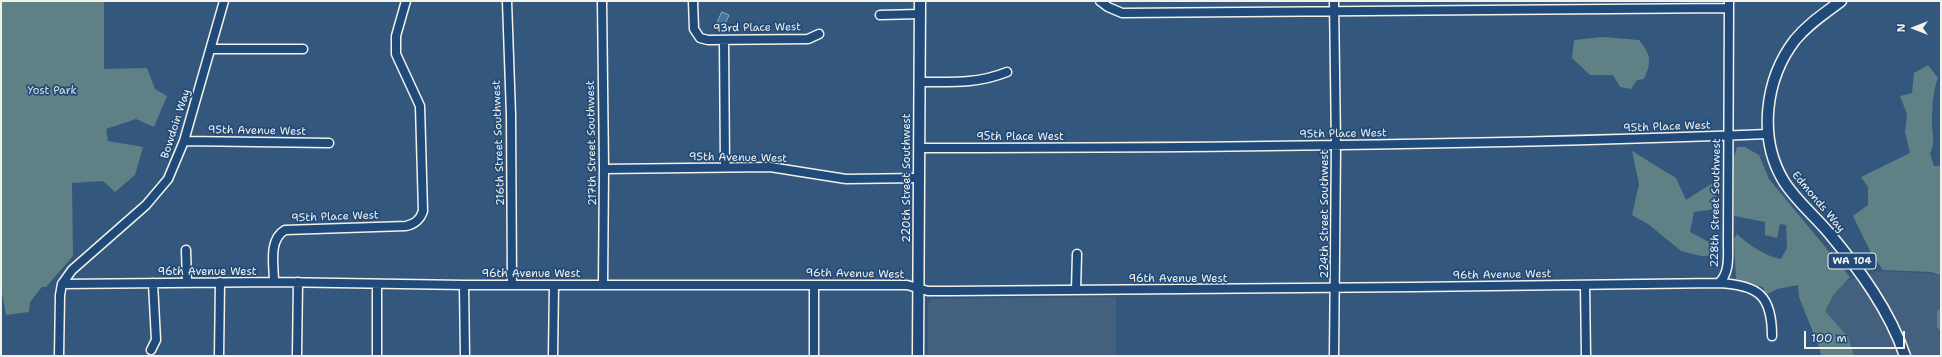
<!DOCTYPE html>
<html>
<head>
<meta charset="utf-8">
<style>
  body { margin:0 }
  #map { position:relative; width:1942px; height:357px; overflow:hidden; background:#34577d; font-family:"Shantell Sans",sans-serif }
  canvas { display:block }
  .frame { position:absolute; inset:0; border:2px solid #f4f1e8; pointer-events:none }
  .north { position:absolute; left:1894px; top:8px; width:40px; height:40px; -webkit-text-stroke:3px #1f4a7a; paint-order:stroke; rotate:270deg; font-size:11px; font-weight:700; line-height:16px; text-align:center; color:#f4f1e8 }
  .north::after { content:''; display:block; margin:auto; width:14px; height:18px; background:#f4f1e8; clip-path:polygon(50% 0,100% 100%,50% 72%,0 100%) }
  .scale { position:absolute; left:1804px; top:331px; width:101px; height:18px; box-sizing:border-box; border:2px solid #f4f1e8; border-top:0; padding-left:5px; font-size:12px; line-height:14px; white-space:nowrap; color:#f4f1e8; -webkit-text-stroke:3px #1f4a7a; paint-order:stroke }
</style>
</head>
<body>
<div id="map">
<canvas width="1942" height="357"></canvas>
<div class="frame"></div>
<div class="north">N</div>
<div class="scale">100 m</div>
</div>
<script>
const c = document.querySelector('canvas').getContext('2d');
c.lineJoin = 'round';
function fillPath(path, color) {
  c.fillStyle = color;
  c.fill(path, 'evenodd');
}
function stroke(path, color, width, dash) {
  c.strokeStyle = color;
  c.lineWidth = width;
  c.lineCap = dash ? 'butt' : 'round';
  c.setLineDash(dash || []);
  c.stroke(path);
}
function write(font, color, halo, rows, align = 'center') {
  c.font = font + ' "Shantell Sans",sans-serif';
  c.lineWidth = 3.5;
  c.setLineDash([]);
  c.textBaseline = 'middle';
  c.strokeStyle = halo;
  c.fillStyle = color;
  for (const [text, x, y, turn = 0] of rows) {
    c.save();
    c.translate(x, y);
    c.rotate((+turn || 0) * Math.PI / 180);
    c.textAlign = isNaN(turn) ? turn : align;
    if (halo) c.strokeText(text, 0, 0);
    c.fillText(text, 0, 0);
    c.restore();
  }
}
const built = new Path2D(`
  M 1882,271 L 1941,274 L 1941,356 L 1830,356 L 1805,292 Z
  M 1116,297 L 1116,356 L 928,356 L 928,305 L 932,299 Z`);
const green = new Path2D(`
  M 1,1 L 104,1 L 104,69 L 147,68 L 155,89 L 167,96 L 154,127 L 136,119 L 106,129 L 108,141 L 143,147 L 135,175 L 115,192 L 103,181 L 72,183 L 73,256 L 46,287 L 42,287 L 30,302 L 29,312 L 6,315 L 1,288 Z
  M 1603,37 L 1639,40 C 1651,55 1652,61 1644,79 L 1637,80 L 1631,89 L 1620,87 L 1613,75 L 1590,75 L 1572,58 L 1574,40 Z
  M 1928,65 L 1938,78 C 1933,91 1932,107 1932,122 C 1932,133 1936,143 1930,153 L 1934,166 L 1941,166 L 1941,275 L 1931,272 L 1883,270 L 1871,253 L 1853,216 L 1868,205 L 1868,187 L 1861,177 L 1910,153 L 1905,132 L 1907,114 L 1900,96 L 1912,93 L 1914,73 Z
  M 1737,147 L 1745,147 L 1759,155 L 1769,179 L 1850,277 L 1834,294 L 1825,311 L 1848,337 L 1854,356 L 1821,356 L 1820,350 L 1799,297 L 1798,285 L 1777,289 L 1766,295 L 1763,287 L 1751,285 L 1736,279 L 1734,239 L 1737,234 C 1747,244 1767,257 1781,259 L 1787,248 L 1786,225 L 1780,224 L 1777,238 L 1765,235 L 1765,222 L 1734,216 L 1734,157 Z
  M 1632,151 L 1676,178 L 1686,200 L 1717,180 L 1715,209 L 1694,212 L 1690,232 L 1720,248 L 1716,256 L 1701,256 L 1681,251 L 1648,224 L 1632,215 L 1639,184 Z
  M 1941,308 L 1941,332 L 1937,327 L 1937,311 Z`);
const water = new Path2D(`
  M 722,12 L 729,15 L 724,27 L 717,24 Z`);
const minor = new Path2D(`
  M 507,1 L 511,115 L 512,285
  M 602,1 L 604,169 L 603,285
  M 693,1 L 694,29 L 700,38 L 708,40 L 808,39 L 819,34
  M 1100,1 L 1108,7 L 1122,13 L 1728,8
  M 1334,1 L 1336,145 L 1334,356
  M 880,15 L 920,14
  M 724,40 L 725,167
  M 211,49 L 303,49
  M 919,82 C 951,82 977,84 1007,72
  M 184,141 L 329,143
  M 919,148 C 1202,148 1485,145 1768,134
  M 604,169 L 770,167 L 846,179 L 919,178
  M 186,250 L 187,283
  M 274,282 C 274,265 268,240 285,230 L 406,226 C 415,224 420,220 423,211 L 420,106 L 396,54 L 396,36 L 406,1
  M 1719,283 C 1730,273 1728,256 1728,242 L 1729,1
  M 62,284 L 274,282 L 464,285 L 907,285 L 928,291 L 950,291 L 1414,287 L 1719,283 C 1759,285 1772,296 1772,336
  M 377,284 L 377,356
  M 464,285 L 465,356
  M 1585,285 L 1586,356
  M 1076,290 L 1077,254
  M 151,350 L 156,340 L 153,283
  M 297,354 L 298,282
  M 59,356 L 60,295 L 62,284 L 72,270 L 146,205 L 168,179 L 184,141 L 224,1
  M 219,356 L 220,282
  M 553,356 L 554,285
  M 814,356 L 814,285`);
const major = new Path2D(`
  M 1841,1 C 1825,13 1808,24 1795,40 C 1765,79 1758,137 1783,180 C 1795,200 1814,215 1829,233 C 1859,269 1890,311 1905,356
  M 918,356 L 920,1`);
const shields = [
  [1852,261,48]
];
const shieldNames = [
  ["WA 104",1852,261]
];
const streetNames = [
  ["93rd Place West",757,28,-1],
  ["Bowdoin Way",176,124,-72],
  ["95th Place West",1667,127,-2],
  ["95th Avenue West",257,131,1],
  ["95th Place West",1343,134,-1],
  ["95th Place West",1020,137],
  ["216th Street Southwest",499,143,-92],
  ["217th Street Southwest",592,143,-91],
  ["95th Avenue West",738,158,1],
  ["220th Street Southwest",907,178,-90],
  ["Edmonds Way",1818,202,50],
  ["228th Street Southwest",1716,203,-89],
  ["224th Street Southwest",1325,214,-90],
  ["95th Place West",335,217,-2],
  ["96th Avenue West",207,272],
  ["96th Avenue West",531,274],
  ["96th Avenue West",855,274,1],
  ["96th Avenue West",1502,275,-1],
  ["96th Avenue West",1178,279]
];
const parkNames = [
  ["Yost Park",52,91]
];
fillPath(built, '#43607f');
fillPath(green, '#5f8185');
fillPath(water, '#4674a1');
stroke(water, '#8ca6bd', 1);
stroke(minor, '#f4f1e8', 11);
stroke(major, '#f4f1e8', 13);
stroke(minor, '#1f4a7a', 8);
stroke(major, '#1f4a7a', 10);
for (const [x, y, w] of shields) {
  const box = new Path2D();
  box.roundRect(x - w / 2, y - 8, w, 16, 3);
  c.fillStyle = '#1f4a7a';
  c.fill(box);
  stroke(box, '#f4f1e8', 1);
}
write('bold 10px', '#f4f1e8', null, shieldNames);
write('11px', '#f4f1e8', '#1f4a7a', streetNames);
write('11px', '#dee0d9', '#1f4a7a', parkNames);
</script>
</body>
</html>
